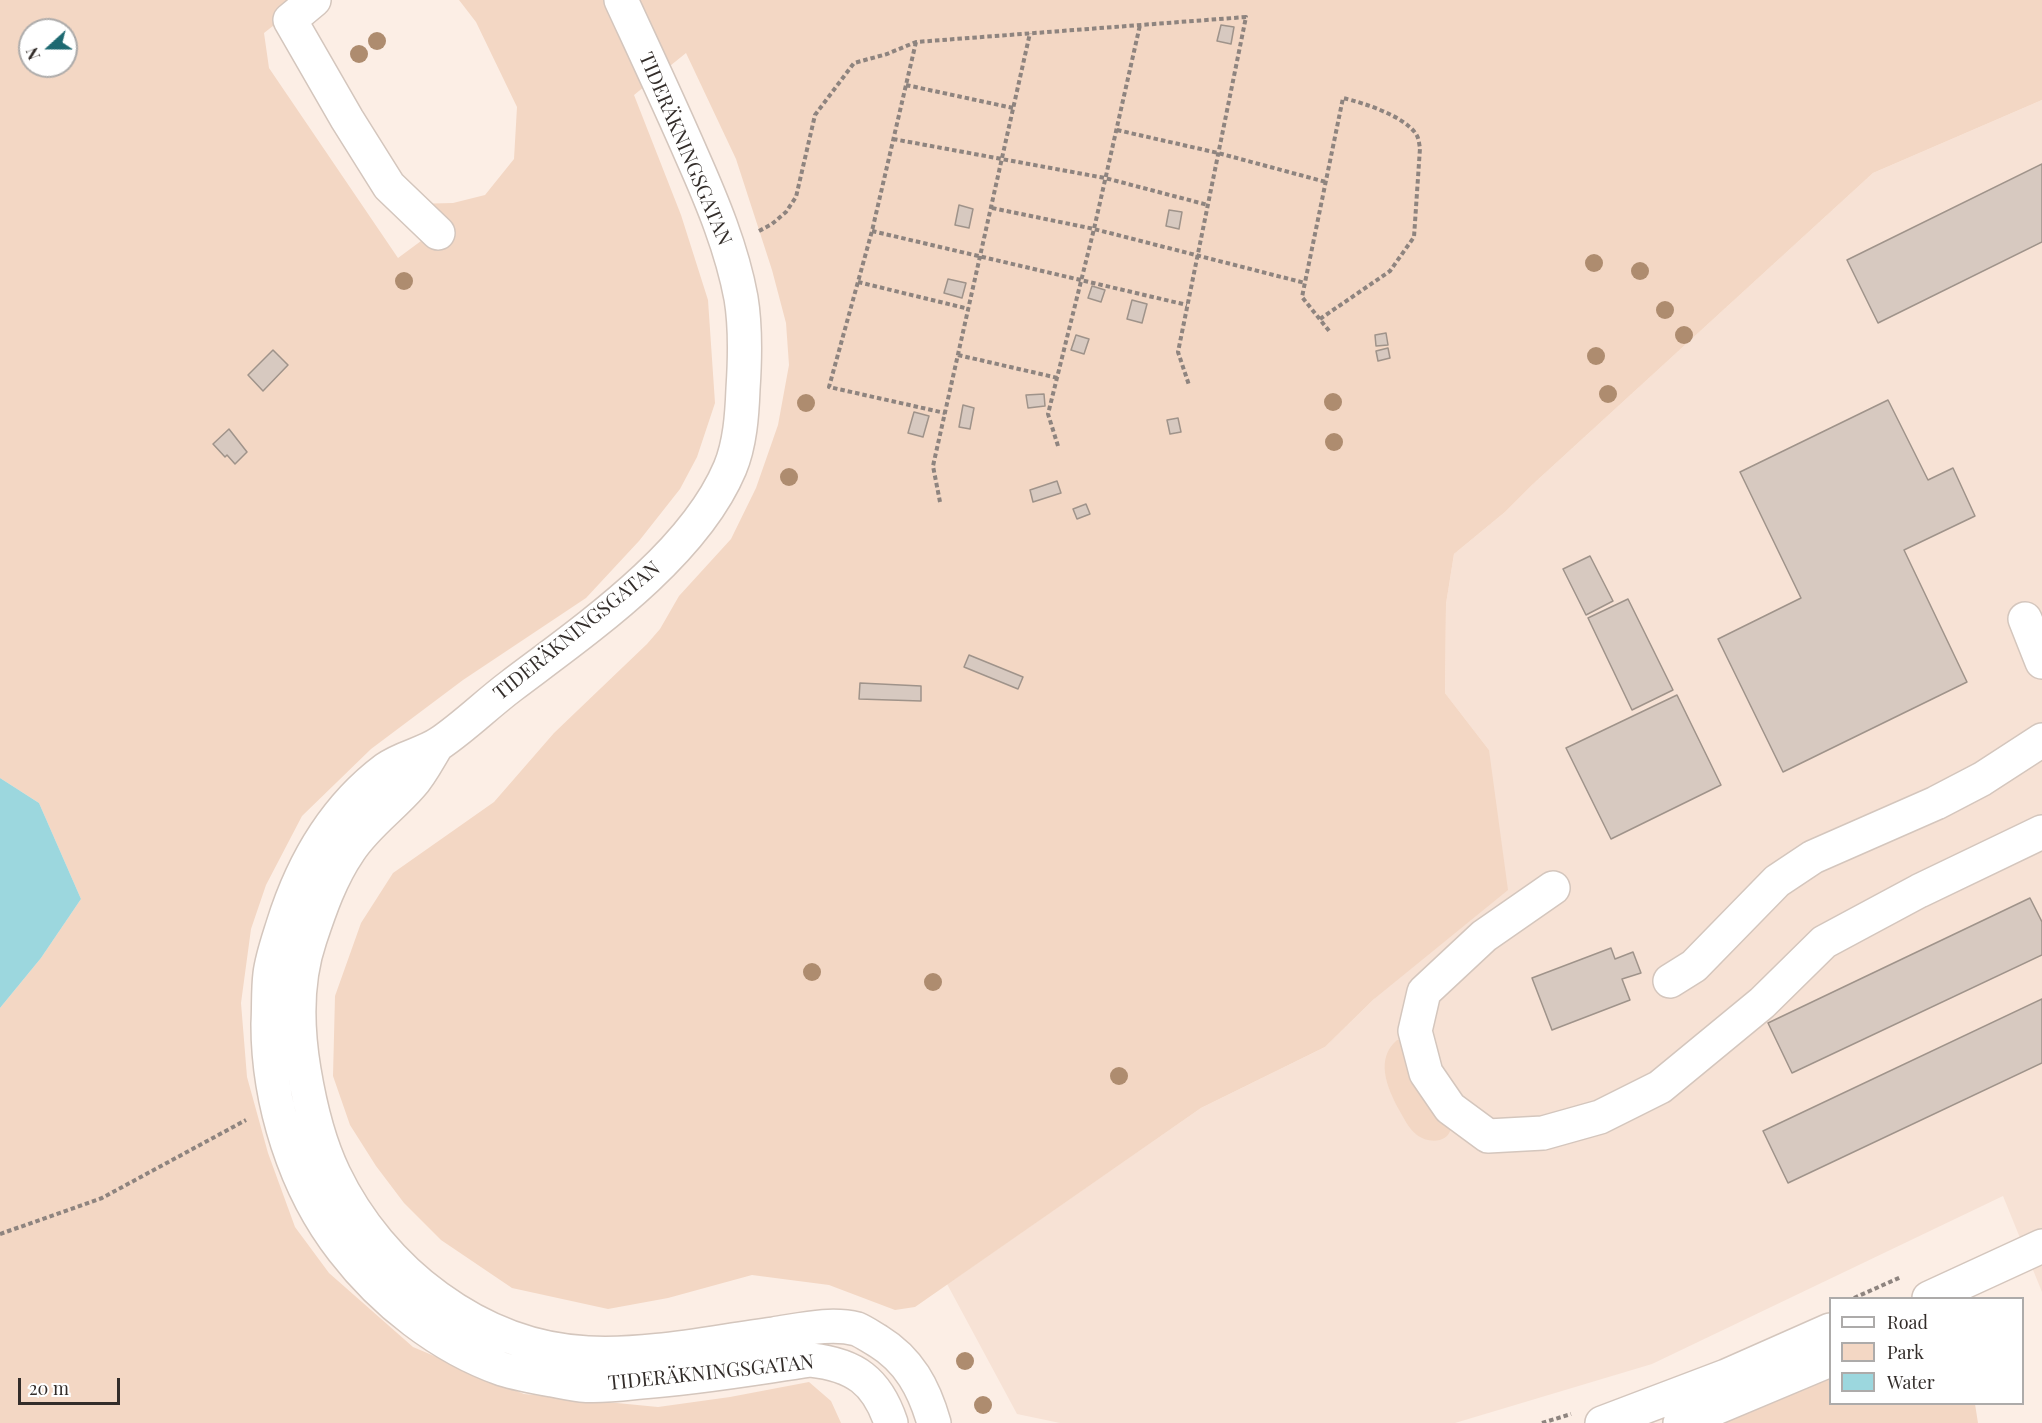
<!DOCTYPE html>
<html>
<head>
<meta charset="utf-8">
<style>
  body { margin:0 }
  #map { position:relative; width:2042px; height:1423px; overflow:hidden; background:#fceee5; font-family:"Playfair Display",serif }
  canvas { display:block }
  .legend { position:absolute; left:1829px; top:1297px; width:195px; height:108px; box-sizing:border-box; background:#fff; border:2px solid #adabaa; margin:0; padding:8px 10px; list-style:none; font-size:18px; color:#332d2a }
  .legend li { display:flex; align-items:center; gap:12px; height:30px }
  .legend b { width:30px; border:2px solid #adabaa }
  .north { position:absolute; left:18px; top:18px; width:60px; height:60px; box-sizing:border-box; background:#fff; border:2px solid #adabaa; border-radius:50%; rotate:249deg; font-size:16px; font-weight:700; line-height:24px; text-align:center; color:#332d2a }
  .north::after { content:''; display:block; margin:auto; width:21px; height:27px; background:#1d6971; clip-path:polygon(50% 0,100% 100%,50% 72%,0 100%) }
  .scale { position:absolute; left:18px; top:1378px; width:102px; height:27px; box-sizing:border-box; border:3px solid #332d2a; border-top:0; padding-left:8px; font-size:18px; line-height:21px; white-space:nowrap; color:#332d2a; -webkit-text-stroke:4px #fff; paint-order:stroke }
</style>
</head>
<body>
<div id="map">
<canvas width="2042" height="1423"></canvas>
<ul class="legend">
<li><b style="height:8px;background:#fff"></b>Road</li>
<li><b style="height:16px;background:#f3d7c4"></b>Park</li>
<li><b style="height:16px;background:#9cd7de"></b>Water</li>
</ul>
<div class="north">N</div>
<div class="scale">20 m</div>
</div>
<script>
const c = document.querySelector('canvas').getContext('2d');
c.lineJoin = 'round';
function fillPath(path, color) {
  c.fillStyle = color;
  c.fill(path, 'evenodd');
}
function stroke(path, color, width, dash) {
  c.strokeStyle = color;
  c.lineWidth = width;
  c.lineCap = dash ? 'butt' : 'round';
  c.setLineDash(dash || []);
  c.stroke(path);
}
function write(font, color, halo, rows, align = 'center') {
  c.font = font + ' "Playfair Display",serif';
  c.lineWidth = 5;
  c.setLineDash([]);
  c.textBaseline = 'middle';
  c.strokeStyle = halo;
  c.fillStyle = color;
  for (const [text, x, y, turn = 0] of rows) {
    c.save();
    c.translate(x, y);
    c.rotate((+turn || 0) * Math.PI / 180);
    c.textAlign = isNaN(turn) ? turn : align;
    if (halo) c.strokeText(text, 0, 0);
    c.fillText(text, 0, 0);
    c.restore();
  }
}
const built = new Path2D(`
  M 2042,100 L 2042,1292 L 2003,1196 L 1652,1364 L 1455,1423 L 1060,1423 L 1017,1414 L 947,1284 L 1201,1108 L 1325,1047 L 1374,999 L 1489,750 L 1445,693 L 1446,604 L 1454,554 L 1505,512 L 1532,485 L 1873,173 Z`);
const green = new Path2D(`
  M 0,0 L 306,0 L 264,33 L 269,68 L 398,258 L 421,241 L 412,204 L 453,203 L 485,195 L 514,159 L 517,107 L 476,22 L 459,0 L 2042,0 L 2042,100 L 1873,173 L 1532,485 L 1505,512 L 1454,554 L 1446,604 L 1445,693 L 1489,750 L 1508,890 L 1374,999 L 1325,1047 L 1201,1108 L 915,1307 L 895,1310 L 829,1285 L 752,1275 L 668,1298 L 608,1309 L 512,1288 L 441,1240 L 404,1203 L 376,1166 L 350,1125 L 333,1076 L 335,996 L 361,923 L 393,873 L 494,802 L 554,733 L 647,644 L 660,629 L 679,596 L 731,539 L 756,488 L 778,425 L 789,365 L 786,323 L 772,270 L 736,159 L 686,53 L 634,95 L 681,215 L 708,300 L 715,403 L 697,457 L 680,489 L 639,541 L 586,598 L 463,680 L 371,749 L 302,816 L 266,885 L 251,929 L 241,1003 L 247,1077 L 268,1153 L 295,1227 L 329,1273 L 413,1347 L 524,1394 L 658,1407 L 730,1397 L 809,1382 L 831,1401 L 841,1423 L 0,1423 L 0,1008 L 41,958 L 81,899 L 39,803 L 0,778 ZM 30,30 L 66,30 L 66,66 L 30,66 Z
  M 1397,1040 L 1403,1040 L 1451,1128 C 1448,1144 1427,1143 1417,1135 C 1408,1128 1404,1118 1398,1108 C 1387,1087 1375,1059 1397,1040 Z
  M 1830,1373 L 1830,1404 L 1975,1404 L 1978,1423 L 1712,1423 Z`);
const water = new Path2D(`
  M 0,778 L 39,803 L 81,899 L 41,958 L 0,1008 Z`);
const building = new Path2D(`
  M 1221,25 L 1234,27 L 1231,44 L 1217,41 Z
  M 2042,164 L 2042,242 L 1878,323 L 1847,260 Z
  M 959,205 L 973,209 L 969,228 L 955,225 Z
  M 1169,210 L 1182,212 L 1179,229 L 1166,226 Z
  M 948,279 L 966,283 L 962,298 L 944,293 Z
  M 1092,286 L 1105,290 L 1101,302 L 1088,298 Z
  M 1132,300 L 1147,304 L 1142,323 L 1127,319 Z
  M 1386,333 L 1388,345 L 1376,346 L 1375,335 Z
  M 1076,335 L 1089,339 L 1084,354 L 1071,350 Z
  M 1388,348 L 1390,358 L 1378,361 L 1376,351 Z
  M 273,350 L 288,365 L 263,391 L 248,375 Z
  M 1044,394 L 1045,406 L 1028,408 L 1026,395 Z
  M 1888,400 L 1928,480 L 1953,468 L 1975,516 L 1904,550 L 1967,682 L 1783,772 L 1718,639 L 1801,598 L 1740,472 Z
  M 963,405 L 974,408 L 970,429 L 959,427 Z
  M 914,412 L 929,416 L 923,437 L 908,433 Z
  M 1178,418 L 1181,432 L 1170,434 L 1167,420 Z
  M 229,429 L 247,452 L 235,464 L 227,455 L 225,457 L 213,444 Z
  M 1057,481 L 1061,493 L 1033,502 L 1030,490 Z
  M 1086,504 L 1090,514 L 1077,519 L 1073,509 Z
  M 1590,556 L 1613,601 L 1586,615 L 1563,569 Z
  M 1628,599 L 1673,690 L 1632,710 L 1588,618 Z
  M 969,655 L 1023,677 L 1018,689 L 964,667 Z
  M 860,683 L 921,686 L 921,701 L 859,699 Z
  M 1677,695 L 1721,785 L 1611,839 L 1566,748 Z
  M 2030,898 L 2042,922 L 2042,955 L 1792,1073 L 1768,1023 Z
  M 1611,948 L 1615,959 L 1633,952 L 1641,973 L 1622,979 L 1630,1000 L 1552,1030 L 1532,978 Z
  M 2042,999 L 2042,1063 L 1788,1183 L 1763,1131 Z`);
const path = new Path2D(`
  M 916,42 L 872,231 L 829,387 L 945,413
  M 906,85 L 1013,108
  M 1117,130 L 1218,153 L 1326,182
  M 893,139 L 1105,178 L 1208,205
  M 992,208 L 1094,229 L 1305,283
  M 759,231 L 772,224 L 786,212 L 796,197 L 815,115 L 854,63 L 887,54 L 916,42 L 1246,17 L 1178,352 L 1189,385
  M 872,231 L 1187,305
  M 858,282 L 969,309
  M 1320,319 L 1390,271 L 1414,237 L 1420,148 C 1419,144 1419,138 1416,134 C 1404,116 1364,103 1343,98 L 1302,297 L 1330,332
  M 958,355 L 1058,378
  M 1058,446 L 1048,414 L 1094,229 L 1140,25
  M 940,502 L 933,466 L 1030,33
  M 0,1234 L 102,1198 L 246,1120
  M 1854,1298 L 1901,1277
  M 1542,1423 L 1571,1414`);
const minor = new Path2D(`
  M 314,0 L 290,20 L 347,119 L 389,186 L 438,233
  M 621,0 C 645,52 669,103 692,156 C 712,201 732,249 741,298 C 746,328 745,359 743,389 C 742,415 740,444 730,468 C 693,556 585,630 511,686 C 487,704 465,726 440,743 C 424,754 403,757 386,769 C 334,808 302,864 283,925 C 278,941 272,958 270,974 C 268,990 269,1008 268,1024 C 268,1102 295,1189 343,1250 C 383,1302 440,1347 502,1369 C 518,1374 535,1377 552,1380 C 561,1382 571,1384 581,1385 C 601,1387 622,1384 641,1382 C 698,1378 755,1368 811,1360 C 855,1365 877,1381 891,1423
  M 2025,619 L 2042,662
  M 437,745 C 429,758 421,774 411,785 C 391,808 366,825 349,851 C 331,877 320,909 310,939 C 296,980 297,1028 304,1070 C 310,1106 318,1141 334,1174 C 380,1270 479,1348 588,1353 C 650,1356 712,1342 773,1334 C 800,1330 830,1322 857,1329 C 864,1332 871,1337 878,1341 C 909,1360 924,1388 934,1423
  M 1553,888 L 1484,936 L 1424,992 L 1415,1031 L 1426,1073 L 1450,1108 L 1488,1136 L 1543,1133 L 1600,1117 L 1660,1087 L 1762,1003 L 1824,942 L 1919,891 L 2042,832
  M 1670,981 L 1694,966 L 1777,881 L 1813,857 L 1936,803 L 1982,779 L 2042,740
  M 1929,1298 L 2042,1246
  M 1602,1423 L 1726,1376 L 1830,1330
  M 1680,1423 L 1830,1360`);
const trees = [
  [377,41],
  [359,54],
  [1594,263],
  [1640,271],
  [404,281],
  [1665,310],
  [1684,335],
  [1596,356],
  [1608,394],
  [1333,402],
  [806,403],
  [1334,442],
  [789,477],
  [812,972],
  [933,982],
  [1119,1076],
  [965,1361],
  [983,1405]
];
const streetNames = [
  ["TIDERÄKNINGSGATAN",685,149,67],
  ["TIDERÄKNINGSGATAN",577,631,-39],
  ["TIDERÄKNINGSGATAN",711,1373,-6]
];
fillPath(built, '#f7e2d5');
fillPath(green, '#f3d7c4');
fillPath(water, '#9cd7de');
fillPath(building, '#d7c9c0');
stroke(building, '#9f938a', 1.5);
stroke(minor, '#d4c6bd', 36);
stroke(path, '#8e847f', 4, [4.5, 3]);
stroke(minor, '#fff', 33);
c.fillStyle = '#ae8c6f';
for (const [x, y] of trees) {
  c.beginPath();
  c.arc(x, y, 9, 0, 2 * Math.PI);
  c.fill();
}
write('20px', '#332d2a', '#fff', streetNames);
</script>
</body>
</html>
